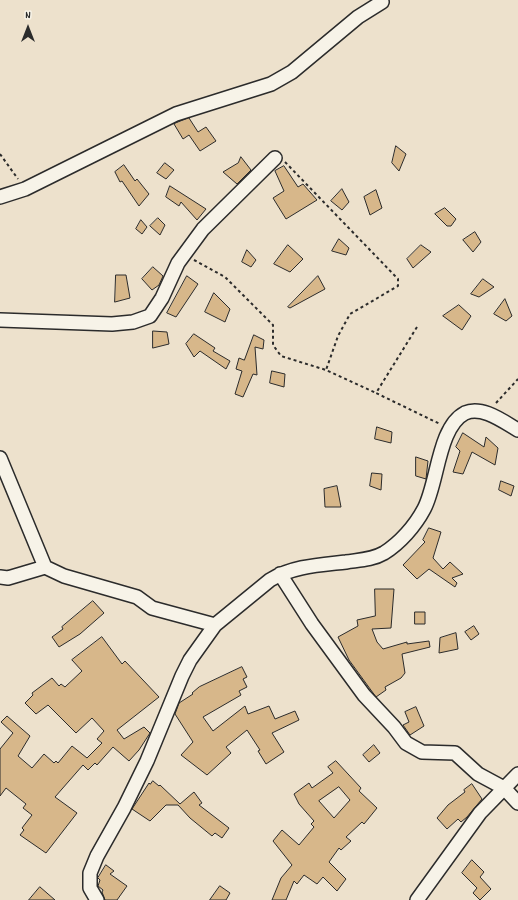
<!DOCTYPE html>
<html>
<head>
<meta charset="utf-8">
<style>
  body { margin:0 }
  #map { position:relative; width:518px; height:900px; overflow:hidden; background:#ede1cc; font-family:Dekko,sans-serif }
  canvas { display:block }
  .north { position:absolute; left:8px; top:8px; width:40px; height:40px; -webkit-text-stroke:3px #f7f3e8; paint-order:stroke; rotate:0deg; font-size:11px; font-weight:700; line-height:16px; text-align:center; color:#2b2b2b }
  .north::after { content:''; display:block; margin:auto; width:14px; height:18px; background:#2b2b2b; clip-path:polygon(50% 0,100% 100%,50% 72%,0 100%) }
</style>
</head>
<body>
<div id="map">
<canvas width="518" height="900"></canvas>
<div class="north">N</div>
</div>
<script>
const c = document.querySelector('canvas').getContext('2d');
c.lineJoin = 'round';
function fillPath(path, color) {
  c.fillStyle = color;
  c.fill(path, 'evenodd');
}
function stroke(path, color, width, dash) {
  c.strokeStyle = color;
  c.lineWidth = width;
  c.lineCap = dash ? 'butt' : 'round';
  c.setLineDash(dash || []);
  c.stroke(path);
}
const building = new Path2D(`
  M 189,118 L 198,132 L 206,127 L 216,141 L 200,151 L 189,135 L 183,139 L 174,124 Z
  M 396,146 L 406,154 L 399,171 L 392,163 Z
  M 241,157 L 251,170 L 237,184 L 223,172 L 238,163 Z
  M 165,163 L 174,170 L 166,179 L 157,173 Z
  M 124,165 L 135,181 L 137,179 L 149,194 L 139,206 L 122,181 L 120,182 L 115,172 Z
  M 284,166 L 298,187 L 303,184 L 317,200 L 286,219 L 273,198 L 284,191 L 275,171 Z
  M 170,186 L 206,209 L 197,220 L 181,202 L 179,206 L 166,197 Z
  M 342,189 L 349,202 L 342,210 L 331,201 Z
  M 376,190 L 382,208 L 370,215 L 364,197 Z
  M 445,208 L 456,219 L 451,226 L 447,226 L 435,214 Z
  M 158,218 L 165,225 L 160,235 L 150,226 Z
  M 141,220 L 147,227 L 142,234 L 136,229 Z
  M 475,232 L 481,242 L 473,252 L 463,240 Z
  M 339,239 L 349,248 L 346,255 L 332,251 Z
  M 288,245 L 303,259 L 290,272 L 274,264 Z
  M 421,245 L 431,252 L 413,268 L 407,259 Z
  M 247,250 L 256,260 L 251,267 L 242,262 Z
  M 153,267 L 163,276 L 159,285 L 152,290 L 142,279 Z
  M 116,275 L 126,275 L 130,298 L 115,302 Z
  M 187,276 L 198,284 L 176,317 L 167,313 Z
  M 318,276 L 325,289 L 290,308 L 288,307 Z
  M 483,279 L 494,287 L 479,297 L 471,294 Z
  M 214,293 L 230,309 L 225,322 L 205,312 Z
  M 505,299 L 512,316 L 506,321 L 494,314 Z
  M 459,305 L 471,316 L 462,330 L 443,316 Z
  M 153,331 L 167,332 L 169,344 L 153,348 Z
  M 194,334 L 215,348 L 213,351 L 230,361 L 226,369 L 200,351 L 194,357 L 186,344 Z
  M 254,335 L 264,340 L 263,349 L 255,347 L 257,375 L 253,374 L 243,397 L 235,394 L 242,371 L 236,369 L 239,358 L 244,360 Z
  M 272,371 L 285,374 L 284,387 L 270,383 Z
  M 377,427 L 392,432 L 391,443 L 375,439 Z
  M 463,433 L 484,447 L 486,437 L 498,448 L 495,465 L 472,452 L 463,474 L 453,472 L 460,451 L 456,447 Z
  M 416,457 L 428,461 L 426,479 L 416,476 Z
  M 372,473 L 382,474 L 381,490 L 370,486 Z
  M 501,481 L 514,486 L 511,496 L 499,490 Z
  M 337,486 L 341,507 L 325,507 L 324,489 Z
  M 429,528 L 441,532 L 433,558 L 443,569 L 450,562 L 463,574 L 452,578 L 457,583 L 455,587 L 429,569 L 417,579 L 403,565 L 425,542 L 423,540 Z
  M 375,589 L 394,589 L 391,628 L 372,629 L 377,642 L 383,649 L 407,642 L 407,644 L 429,641 L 430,647 L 402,654 L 405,673 L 401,678 L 385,687 L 386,690 L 376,697 L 349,660 L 338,637 L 358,626 L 357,620 L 375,616 Z
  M 93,601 L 104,613 L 80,634 L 59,647 L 52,637 L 63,629 L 62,627 Z
  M 415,612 L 425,612 L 425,624 L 415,624 Z
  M 474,626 L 479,634 L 471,640 L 465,632 Z
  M 456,633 L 458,649 L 439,653 L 440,638 Z
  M 102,637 L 122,664 L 125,661 L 159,697 L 117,730 L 124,739 L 144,727 L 150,733 L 139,750 L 129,761 L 113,747 L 97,765 L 95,763 L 88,770 L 83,765 L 55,797 L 77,813 L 46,853 L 20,835 L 24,830 L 22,828 L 32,815 L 23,808 L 26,804 L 6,788 L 0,796 L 0,749 L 13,733 L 1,722 L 7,716 L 30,736 L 18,756 L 32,768 L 44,754 L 54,763 L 56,761 L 58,763 L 72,746 L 87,758 L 102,743 L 97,739 L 104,731 L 92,718 L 76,733 L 48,705 L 36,714 L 25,703 L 33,695 L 32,693 L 52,678 L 59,686 L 61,684 L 65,687 L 82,671 L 72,660 Z
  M 242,667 L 247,677 L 243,679 L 247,687 L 239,691 L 241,695 L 203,717 L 213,731 L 245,706 L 248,714 L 269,706 L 275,719 L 295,711 L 299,720 L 272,733 L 284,752 L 266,764 L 258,751 L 260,750 L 247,730 L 226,747 L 231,753 L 207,775 L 181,755 L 193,742 L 175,714 L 179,703 L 193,694 L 192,693 L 199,687 Z
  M 416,707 L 424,726 L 410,735 L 403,725 L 409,722 L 405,712 Z
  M 374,745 L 380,753 L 369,762 L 363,755 Z
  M 336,761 L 361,788 L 359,791 L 377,808 L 364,824 L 362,822 L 346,837 L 351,841 L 341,850 L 339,848 L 329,862 L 346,879 L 337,891 L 323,877 L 317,884 L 304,875 L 297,884 L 294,881 L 286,900 L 272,900 L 281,878 L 292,865 L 273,841 L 282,830 L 299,845 L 314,827 L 311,824 L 314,821 L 299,804 L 294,794 L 309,783 L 312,788 L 333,773 L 328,767 ZM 339,787 L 350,800 L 334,818 L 319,801 Z
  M 153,781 L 159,786 L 160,785 L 180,804 L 194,792 L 202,803 L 199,805 L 229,828 L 222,838 L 215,833 L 212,836 L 190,818 L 178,805 L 166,805 L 150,821 L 132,809 L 149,783 L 150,784 Z
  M 472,784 L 482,799 L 467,817 L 461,822 L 458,819 L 447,829 L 437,818 L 448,805 L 465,792 L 464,790 Z
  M 472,860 L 484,872 L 480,877 L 491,889 L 480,900 L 473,893 L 477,888 L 462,873 Z
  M 106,865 L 114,871 L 110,874 L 127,886 L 117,900 L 105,900 L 102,892 L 103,890 L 98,886 L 100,880 L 98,878 Z
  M 220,886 L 230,893 L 226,900 L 210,900 Z
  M 40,887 L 55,900 L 29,900 Z`);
const path = new Path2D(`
  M 0,154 L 18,179
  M 285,162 L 398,279 L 398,286 L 350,314 L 338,336 L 326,370
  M 194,260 L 225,277 L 273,325 L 273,345 L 281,356 L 326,370 L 376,393
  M 417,327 L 376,393 L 440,424
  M 496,403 L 518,379`);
const minor = new Path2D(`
  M 0,197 L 25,189 L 176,114 L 271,84 L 292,72 L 358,17 L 382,2
  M 0,320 L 112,324 L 133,322 L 150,316 L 162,298 L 178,263 L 203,229 L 275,158
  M 0,458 L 45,567 L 64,576 L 137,597 L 152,608 L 215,625
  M 280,574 L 312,624 L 364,695 L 394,727 L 406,743 L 422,752 L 455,753 L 478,774 L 504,788 L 518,803
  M 0,577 L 8,578 L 45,567
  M 97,900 L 90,888 L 90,873 L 97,856 L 124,808 L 147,761 L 182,676 L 190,660 L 215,625 L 270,580 C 293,566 320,565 346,562 C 359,560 372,560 384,553 C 400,543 415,526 424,509 C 438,483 438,427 465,413 C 482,405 504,422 518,430
  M 417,900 L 480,813 L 518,774`);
fillPath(building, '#d7b78a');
stroke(building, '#2b2b2b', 1);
stroke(minor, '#2b2b2b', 16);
stroke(path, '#2b2b2b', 2, [3, 3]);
stroke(minor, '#f7f3e8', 13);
</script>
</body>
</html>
